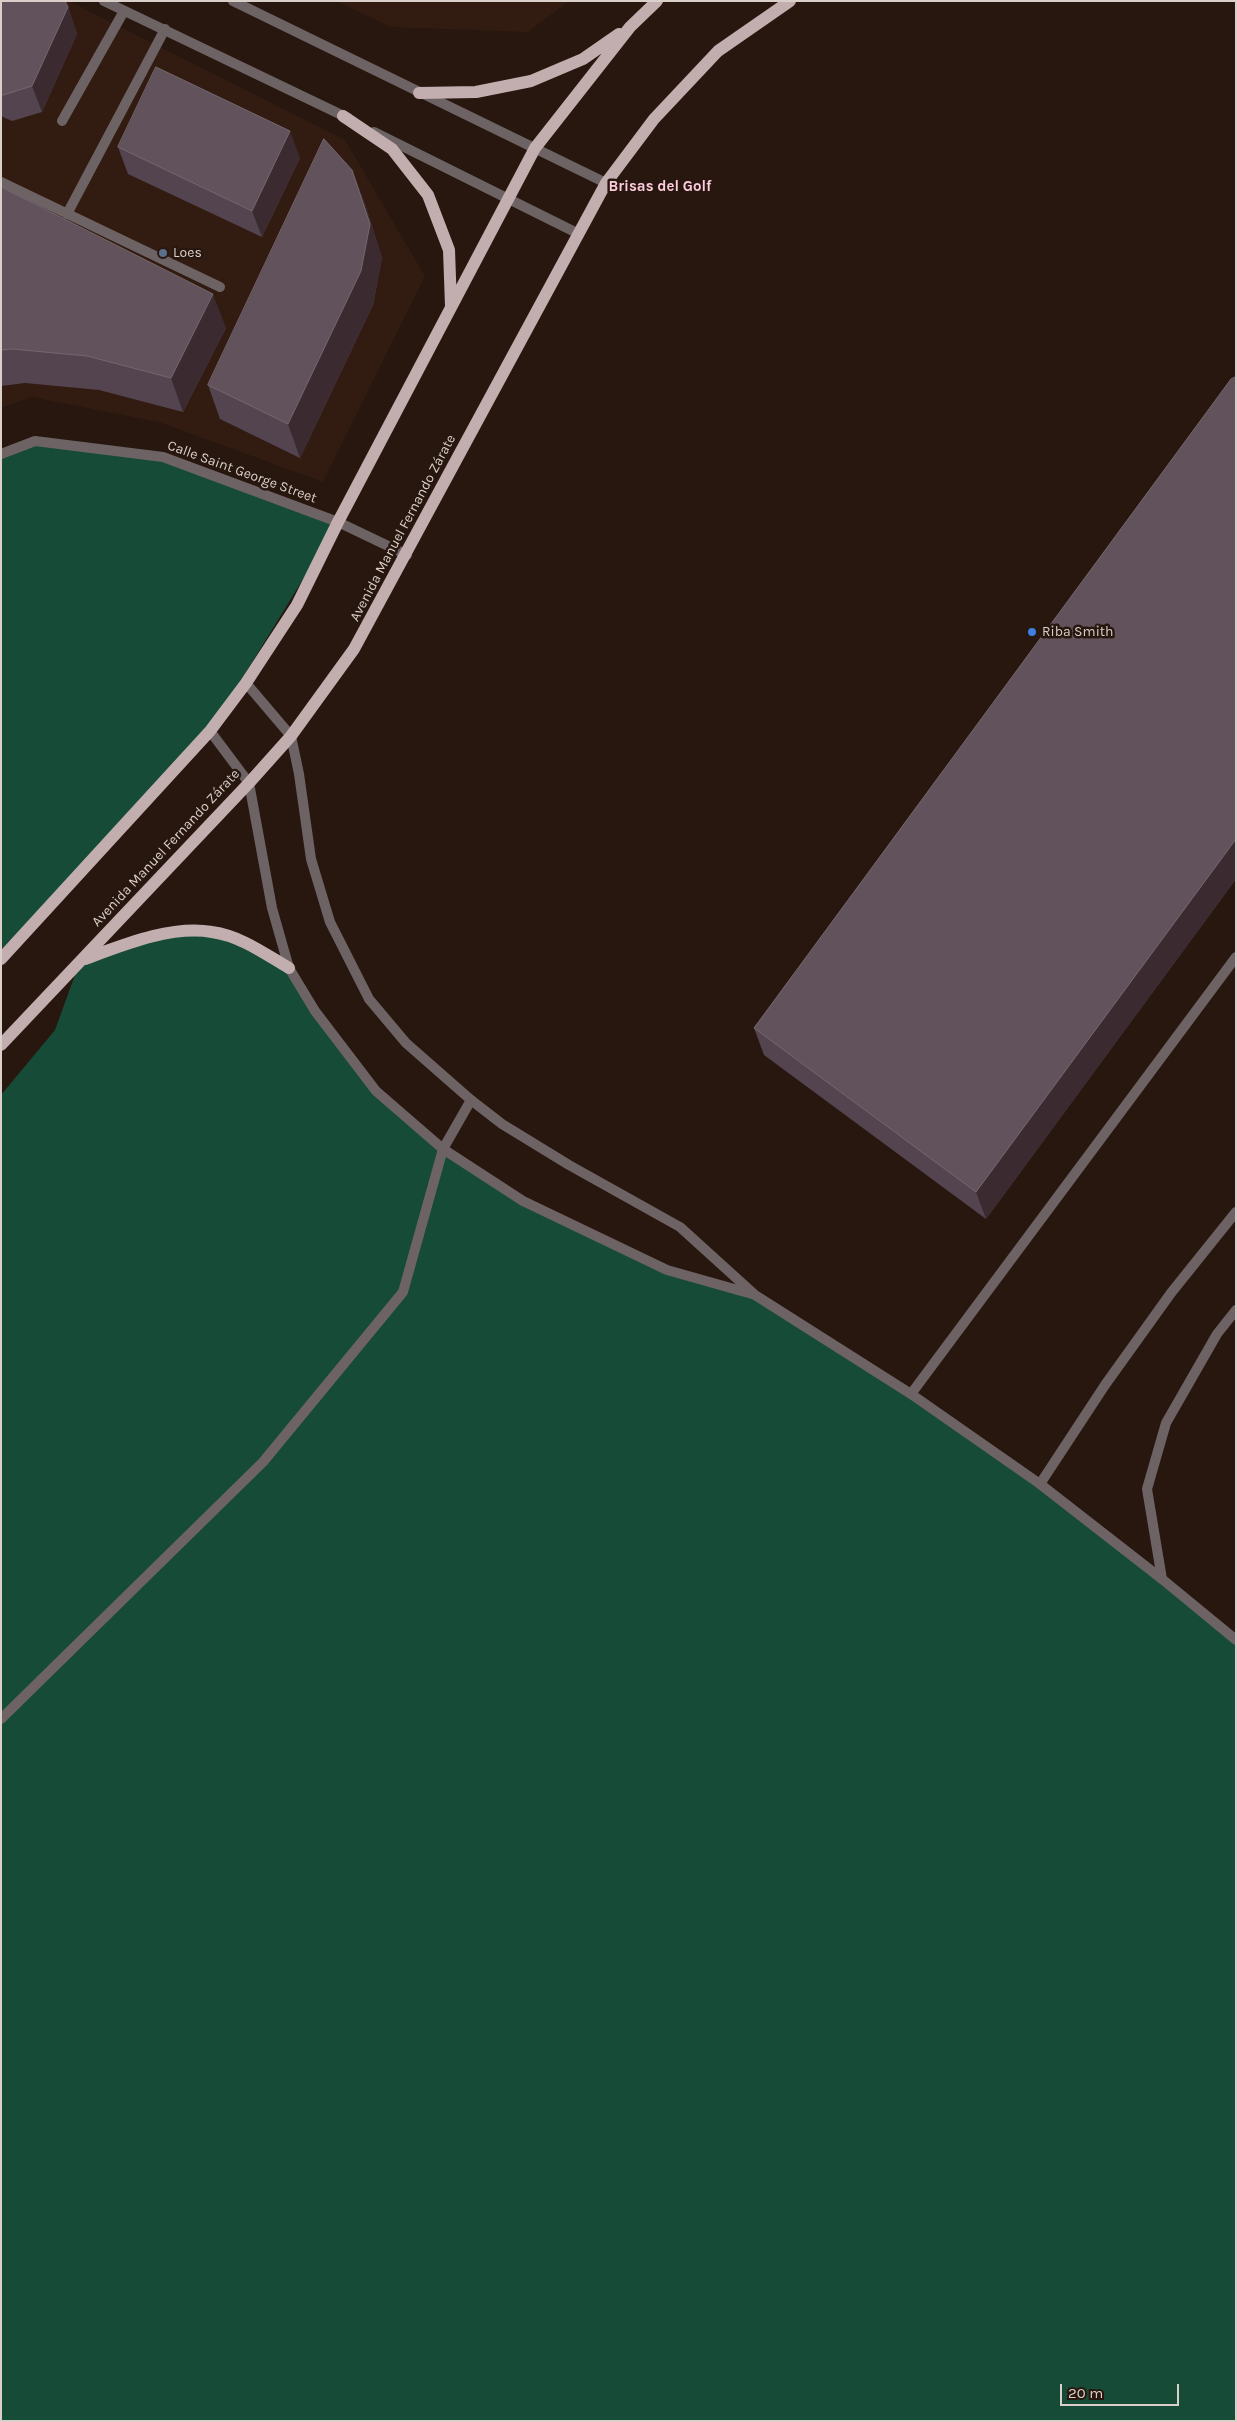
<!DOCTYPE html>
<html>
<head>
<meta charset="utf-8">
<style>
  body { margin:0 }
  #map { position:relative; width:1237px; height:2422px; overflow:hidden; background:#27170f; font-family:Karla,sans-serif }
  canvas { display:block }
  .frame { position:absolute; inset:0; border:2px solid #dbcfca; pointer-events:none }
  .scale { position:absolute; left:1060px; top:2384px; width:119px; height:22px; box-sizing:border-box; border:2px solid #dbcfca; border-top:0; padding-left:6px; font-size:15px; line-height:18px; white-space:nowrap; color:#dbcfca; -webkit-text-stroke:4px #27170f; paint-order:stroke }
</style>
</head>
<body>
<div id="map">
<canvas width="1237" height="2422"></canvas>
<div class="frame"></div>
<div class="scale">20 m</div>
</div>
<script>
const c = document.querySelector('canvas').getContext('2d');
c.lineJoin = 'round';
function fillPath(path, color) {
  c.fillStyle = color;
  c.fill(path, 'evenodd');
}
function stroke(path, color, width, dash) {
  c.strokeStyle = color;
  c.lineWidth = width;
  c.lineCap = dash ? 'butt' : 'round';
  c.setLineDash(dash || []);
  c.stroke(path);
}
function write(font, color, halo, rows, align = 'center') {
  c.font = font + ' Karla,sans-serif';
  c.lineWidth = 5;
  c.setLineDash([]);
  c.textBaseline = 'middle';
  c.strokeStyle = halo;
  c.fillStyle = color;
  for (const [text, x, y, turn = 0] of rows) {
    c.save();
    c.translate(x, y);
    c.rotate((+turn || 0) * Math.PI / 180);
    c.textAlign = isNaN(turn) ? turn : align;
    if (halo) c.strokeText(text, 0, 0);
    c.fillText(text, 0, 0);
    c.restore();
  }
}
const built = new Path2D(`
  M 1,1 L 69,1 L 345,140 L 425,276 L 323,482 L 159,422 L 31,397 L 1,408 Z
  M 337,1 L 569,1 L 528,32 L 390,27 Z`);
const forest = new Path2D(`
  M 35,441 L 163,457 L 338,522 L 210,731 L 1,950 L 1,454 Z
  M 212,932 L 289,968 L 376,1091 L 443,1149 L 523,1201 L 667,1270 L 755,1295 L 1040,1484 L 1236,1640 L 1236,2421 L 1,2421 L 1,1095 L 55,1030 L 80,961 L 128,943 Z`);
const service = new Path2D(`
  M 62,121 L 124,11
  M 1,182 L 220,287
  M 67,214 L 165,29
  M 911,1394 L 1236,957
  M 1040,1484 L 1105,1385 L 1171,1293 L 1236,1212
  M 1162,1579 L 1147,1489 L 1166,1423 L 1217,1334 L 1236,1310`);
const minor = new Path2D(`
  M 1,454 L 35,441 L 163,457 L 338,522 L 407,555
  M 1,1719 L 263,1462 L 403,1292 L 443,1149 L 471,1100`);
const tertiary = new Path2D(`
  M 104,1 L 348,118
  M 233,1 L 606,183
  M 374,132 L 577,233
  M 246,683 L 291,736 L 299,774 L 311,859 L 330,922 L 369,999 L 406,1043 L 471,1100 L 502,1124 L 569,1165 L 680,1227 L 755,1295 L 911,1394 L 1040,1484 L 1162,1579 L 1236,1640
  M 210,731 L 249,783 L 272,908 L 289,968 L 315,1011 L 376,1091 L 443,1149 L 523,1201 L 667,1270 L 752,1294`);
const primary = new Path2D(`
  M 419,93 L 476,92 L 531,81 L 583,59 L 619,34
  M 343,116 L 392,149 L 428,195 L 449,250 L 451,306
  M 1,959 L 210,731 L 246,683 L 297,605 L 338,522 L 535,148 L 630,27 L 657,1
  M 85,959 C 123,945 171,925 212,932 C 241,936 265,954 289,968
  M 1,1045 L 249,783 L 291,736 L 354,649 L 606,183 L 654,119 L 718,51 L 790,1`);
const wall = new Path2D(`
  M 1,1 L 68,7 L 77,34 L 42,112 L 12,121 L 1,116 Z
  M 118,147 L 300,158 L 262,237 L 128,174 Z
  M 352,170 L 365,204 L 382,258 L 373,305 L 300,458 L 220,419 L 208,385 Z
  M 1,187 L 226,328 L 183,412 L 99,390 L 25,383 L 1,386 Z
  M 1236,377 L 1236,879 L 986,1219 L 764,1055 L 754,1028 Z`);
const shadedWall = new Path2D(`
  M 68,7 L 77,34 L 42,112 L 32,86 Z
  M 290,131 L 300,158 L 262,237 L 252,211 Z
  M 352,170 L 365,204 L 382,258 L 373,305 L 300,458 L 288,424 Z
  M 213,294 L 226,328 L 183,412 L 171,378 Z
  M 1236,839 L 1236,879 L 986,1219 L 976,1192 Z`);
const building = new Path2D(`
  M 1,1 L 65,1 L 68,7 L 32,86 L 3,95 L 1,94 Z
  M 156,67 L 290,131 L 252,211 L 118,147 Z
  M 324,139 L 352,170 L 370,224 L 361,271 L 288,424 L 208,385 Z
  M 1,187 L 213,294 L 171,378 L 87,356 L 12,349 L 1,350 Z
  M 1236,377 L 1236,839 L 976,1192 L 754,1028 L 1231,379 Z`);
const markers = [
  [163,253,5,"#5c6f8a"],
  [1032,632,5,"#3f7fe0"]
];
const poiNames = [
  ["Loes",173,253],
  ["Riba Smith",1042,632]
];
const streetNames = [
  ["Calle Saint George Street",242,472,20],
  ["Avenida Manuel Fernando Zárate",403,528,-62],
  ["Avenida Manuel Fernando Zárate",166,848,-47]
];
const neighbourhoodNames = [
  ["Brisas del Golf",660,187]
];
fillPath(built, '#321c11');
fillPath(forest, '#154b37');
stroke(service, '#6e6364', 10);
stroke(minor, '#6e6364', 10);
stroke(tertiary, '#6e6364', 10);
stroke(primary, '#c2adaf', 12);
fillPath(wall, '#53444f');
fillPath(shadedWall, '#3b2b30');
fillPath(building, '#62525c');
stroke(building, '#75666e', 1);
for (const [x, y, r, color] of markers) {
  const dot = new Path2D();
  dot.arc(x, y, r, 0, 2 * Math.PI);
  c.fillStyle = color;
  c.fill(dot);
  stroke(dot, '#27170f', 2);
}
write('14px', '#dbcfca', '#27170f', poiNames, 'left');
write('14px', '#dbcfca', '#27170f', streetNames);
write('bold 15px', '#fdccde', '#27170f', neighbourhoodNames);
</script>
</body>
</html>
